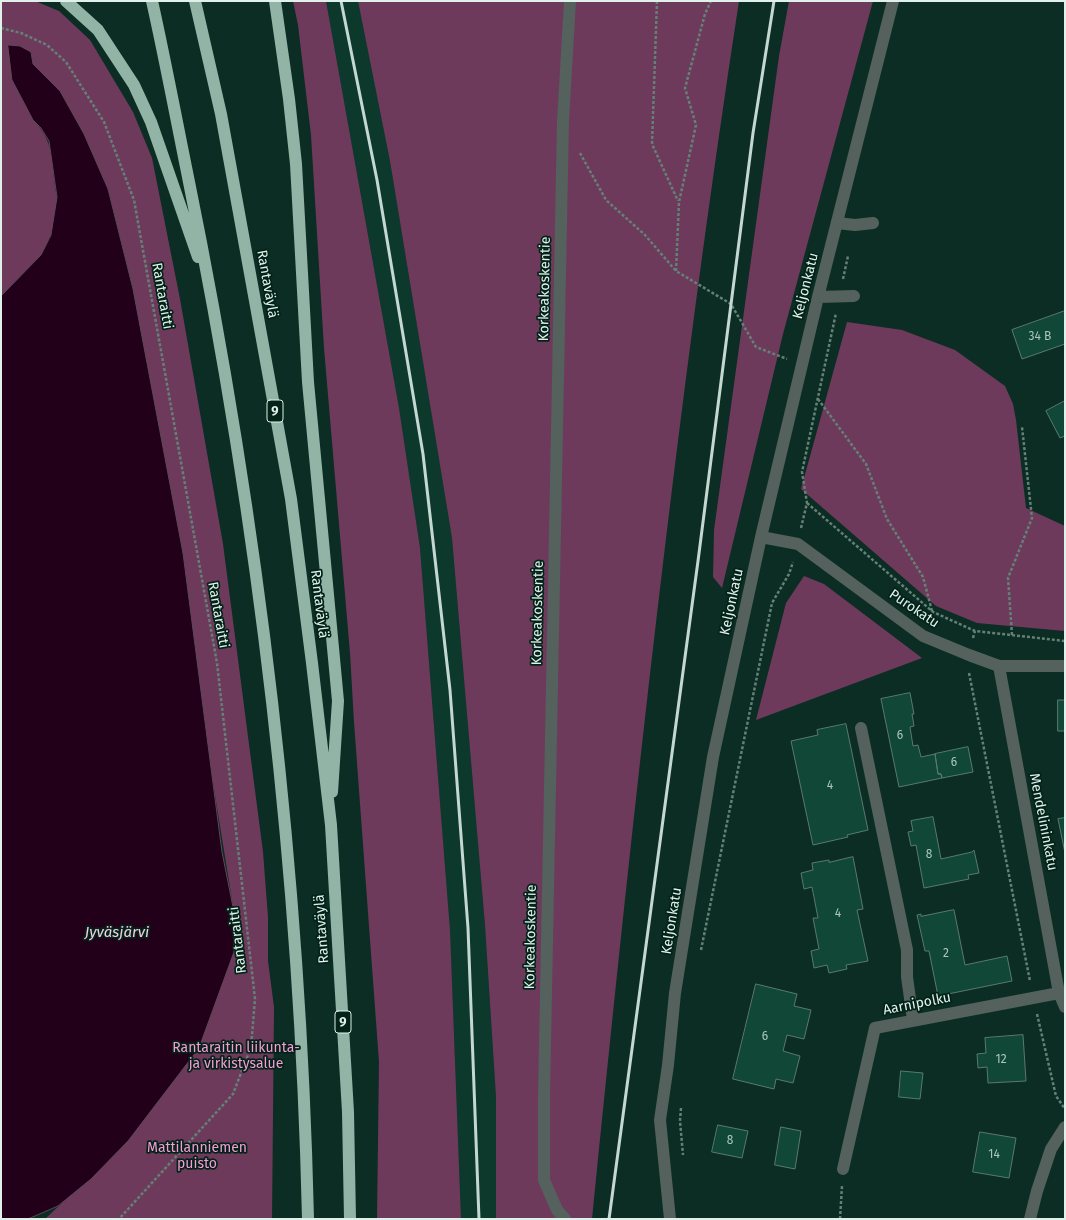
<!DOCTYPE html>
<html>
<head>
<meta charset="utf-8">
<style>
  body { margin:0 }
  #map { position:relative; width:1066px; height:1220px; overflow:hidden; background:#0c2d23; font-family:"Fira Sans",sans-serif }
  canvas { display:block }
  .frame { position:absolute; inset:0; border:2px solid #dff1ea; pointer-events:none }
</style>
</head>
<body>
<div id="map">
<canvas width="1066" height="1220"></canvas>
<div class="frame"></div>
</div>
<script>
const c = document.querySelector('canvas').getContext('2d');
c.lineJoin = 'round';
function fillPath(path, color) {
  c.fillStyle = color;
  c.fill(path, 'evenodd');
}
function stroke(path, color, width, dash) {
  c.strokeStyle = color;
  c.lineWidth = width;
  c.lineCap = dash ? 'butt' : 'round';
  c.setLineDash(dash || []);
  c.stroke(path);
}
function write(font, color, halo, rows, align = 'center') {
  c.font = font + ' "Fira Sans",sans-serif';
  c.lineWidth = 3.5;
  c.setLineDash([]);
  c.textBaseline = 'middle';
  c.strokeStyle = halo;
  c.fillStyle = color;
  for (const [text, x, y, turn = 0] of rows) {
    c.save();
    c.translate(x, y);
    c.rotate((+turn || 0) * Math.PI / 180);
    c.textAlign = isNaN(turn) ? turn : align;
    if (halo) c.strokeText(text, 0, 0);
    c.fillText(text, 0, 0);
    c.restore();
  }
}
const built = new Path2D(`
  M 326,1 L 358,1 L 390,161 L 452,538 L 485,925 L 496,1097 L 496,1219 L 461,1219 L 450,930 L 420,548 L 399,408 Z`);
const green = new Path2D(`
  M 1,1 L 35,1 L 59,11 L 90,40 L 133,112 L 152,158 L 180,299 L 223,544 L 263,852 L 268,917 L 268,961 L 274,1007 L 272,1219 L 45,1219 L 128,1141 L 152,1107 L 234,952 L 234,912 L 133,289 L 108,189 L 82,131 L 60,91 L 33,64 L 33,120 C 57,143 50,167 57,197 C 63,221 78,250 87,274 L 1,405 Z
  M 293,1 L 326,1 L 399,408 L 420,548 L 450,930 L 461,1219 L 377,1219 L 379,1062 L 354,722 L 350,653 L 324,348 L 311,135 L 298,25 Z
  M 358,1 L 739,1 C 677,405 633,812 592,1219 L 496,1219 L 496,1097 L 485,925 L 452,538 L 390,161 Z
  M 789,1 L 873,1 L 783,334 L 722,588 L 713,577 L 714,530 L 779,56 Z
  M 847,322 L 902,330 L 955,350 L 1005,386 L 1013,404 L 1016,420 L 1026,508 L 1065,526 L 1065,631 L 977,623 L 936,606 L 801,489 Z
  M 804,576 L 824,584 L 922,658 L 756,720 L 786,603 Z`);
const water = new Path2D(`
  M 8,45 L 20,46 L 31,52 L 33,64 L 60,91 L 84,134 L 108,189 L 133,289 L 183,553 L 222,852 L 234,912 L 234,952 L 199,1048 L 128,1141 L 91,1179 L 58,1206 L 28,1219 L 1,1219 L 1,296 L 41,255 L 51,235 L 57,197 L 49,141 L 41,128 L 33,120 L 12,80 Z`);
const building = new Path2D(`
  M 1065,311 L 1065,344 L 1022,359 L 1012,330 Z
  M 1065,401 L 1065,436 L 1060,438 L 1046,411 Z
  M 910,693 L 914,714 L 912,714 L 914,726 L 910,727 L 913,746 L 918,745 L 921,757 L 935,754 L 938,774 L 941,774 L 942,778 L 899,787 L 881,699 Z
  M 1058,700 L 1065,700 L 1065,731 L 1058,731 Z
  M 846,724 L 868,830 L 847,835 L 848,837 L 813,845 L 791,741 L 818,735 L 817,730 Z
  M 968,747 L 973,772 L 942,778 L 941,774 L 938,774 L 935,754 Z
  M 933,817 L 941,859 L 972,852 L 974,850 L 979,873 L 968,875 L 969,879 L 924,888 L 916,845 L 911,846 L 908,832 L 913,831 L 911,821 Z
  M 1065,818 L 1065,853 L 1058,819 Z
  M 853,857 L 863,909 L 857,910 L 868,961 L 846,965 L 847,969 L 829,973 L 827,965 L 814,968 L 811,951 L 819,949 L 813,918 L 818,918 L 812,887 L 804,889 L 801,873 L 813,870 L 812,863 L 829,860 L 829,862 Z
  M 954,910 L 965,965 L 1007,956 L 1012,981 L 938,996 L 929,951 L 925,951 L 917,915 L 921,914 L 921,916 Z
  M 756,984 L 797,994 L 794,1006 L 811,1010 L 804,1039 L 787,1035 L 783,1051 L 800,1056 L 793,1083 L 776,1079 L 774,1089 L 733,1079 Z
  M 1023,1035 L 1026,1081 L 988,1083 L 987,1067 L 978,1068 L 977,1054 L 986,1053 L 985,1038 Z
  M 901,1071 L 923,1073 L 920,1099 L 899,1097 Z
  M 718,1125 L 748,1131 L 742,1158 L 712,1152 Z
  M 781,1127 L 801,1131 L 795,1169 L 775,1165 Z
  M 980,1132 L 1016,1138 L 1009,1178 L 973,1172 Z`);
const path = new Path2D(`
  M 657,1 L 652,144 L 678,201
  M 1,28 L 21,33 L 47,45 L 66,62 L 104,122 L 134,200 L 217,663 L 255,999 L 251,1047 L 233,1094 L 119,1219
  M 580,153 L 606,200 L 645,235 L 676,271 L 731,304 L 756,347 L 787,359
  M 676,271 L 679,202 L 696,125 L 685,88 L 705,14 L 711,1
  M 843,279 L 848,256
  M 818,399 L 866,464 L 887,519 L 923,577 L 932,611
  M 807,503 L 933,612 L 975,631 L 1065,641
  M 801,528 L 807,503 L 802,472 L 836,313
  M 1012,635 L 1008,578 L 1032,518 L 1022,427
  M 973,638 L 975,631
  M 969,673 L 1030,981
  M 701,950 L 772,603 L 789,574 L 793,562
  M 1037,1014 L 1056,1096 L 1065,1109
  M 681,1108 L 680,1121 L 683,1155
  M 840,1219 L 842,1186`);
const minor = new Path2D(`
  M 837,223 L 855,225 L 873,223
  M 818,297 L 854,296
  M 761,537 L 798,544 L 923,636 L 969,655 L 999,666 L 1065,666
  M 999,666 L 1059,993 L 1065,1007
  M 861,728 L 907,950 L 907,977 L 913,1020
  M 843,1169 L 875,1028 L 1059,993
  M 565,1219 L 557,1210 L 544,1180 L 544,1095 L 563,121 L 570,1
  M 670,1219 L 660,1120 L 668,1065 L 675,993 L 713,757 L 761,537 L 818,297 L 893,1
  M 1030,1219 L 1037,1191 L 1051,1149 L 1065,1127`);
const highway = new Path2D(`
  M 66,1 L 98,30 L 134,85 L 151,122 L 198,257
  M 152,1 C 165,59 176,118 188,177 C 258,520 300,869 308,1219
  M 195,1 L 221,114 L 291,499 L 312,663 L 331,825 L 348,1112 L 350,1219
  M 275,1 L 289,99 L 296,164 L 308,382 L 338,701 L 332,792`);
const rail = new Path2D(`
  M 341,1 L 377,180 L 423,454 L 450,690 L 468,928 L 479,1219
  M 609,1219 L 698,561 L 753,133 L 774,1`);
const numberNames = [
  ["34 B",1040,337],
  ["6",900,736],
  ["6",954,763],
  ["4",830,786],
  ["8",929,855],
  ["4",838,914],
  ["2",946,954],
  ["6",765,1037],
  ["12",1001,1060],
  ["8",730,1141],
  ["14",994,1155]
];
const shields = [
  [275,411,16],
  [343,1022,16]
];
const shieldNames = [
  ["9",275,411],
  ["9",343,1022]
];
const streetNames = [
  ["Rantaväylä",267,284,80],
  ["Keljonkatu",806,286,-76],
  ["Korkeakoskentie",545,289,-89],
  ["Rantaraitti",162,296,80],
  ["Keljonkatu",732,602,-78],
  ["Rantaväylä",319,604,83],
  ["Purokatu",914,609,34],
  ["Korkeakoskentie",538,613,-89],
  ["Rantaraitti",218,615,80],
  ["Mendelininkatu",1043,822,79],
  ["Keljonkatu",672,921,-81],
  ["Rantaväylä",322,929,-94],
  ["Korkeakoskentie",531,937,-89],
  ["Rantaraitti",238,940,-97],
  ["Aarnipolku",917,1004,-11]
];
const parkNames = [
  ["Rantaraitin liikunta-",236,1048],
  ["ja virkistysalue",236,1064],
  ["Mattilanniemen",197,1148],
  ["puisto",197,1164]
];
const waterNames = [
  ["Jyväsjärvi",117,933]
];
fillPath(built, '#0d392c');
fillPath(green, '#6e3a5c');
fillPath(water, '#230019');
stroke(water, '#5b4858', 1);
fillPath(building, '#114737');
stroke(building, '#597a6d', 1);
stroke(path, '#658077', 2.5, [3, 2]);
stroke(minor, '#54615c', 12);
stroke(highway, '#91b4a6', 12);
stroke(rail, '#c4d8d1', 3);
write('12px', '#acc6bd', null, numberNames);
for (const [x, y, w] of shields) {
  const box = new Path2D();
  box.roundRect(x - w / 2, y - 11, w, 22, 3);
  c.fillStyle = '#032319';
  c.fill(box);
  stroke(box, '#dff1ea', 1);
}
write('bold 13px', '#dff1ea', null, shieldNames);
write('14px', '#dff1ea', '#032319', streetNames);
write('14px', '#f89bd6', '#032319', parkNames);
write('italic 15px', '#f5cee6', '#032319', waterNames);
</script>
</body>
</html>
